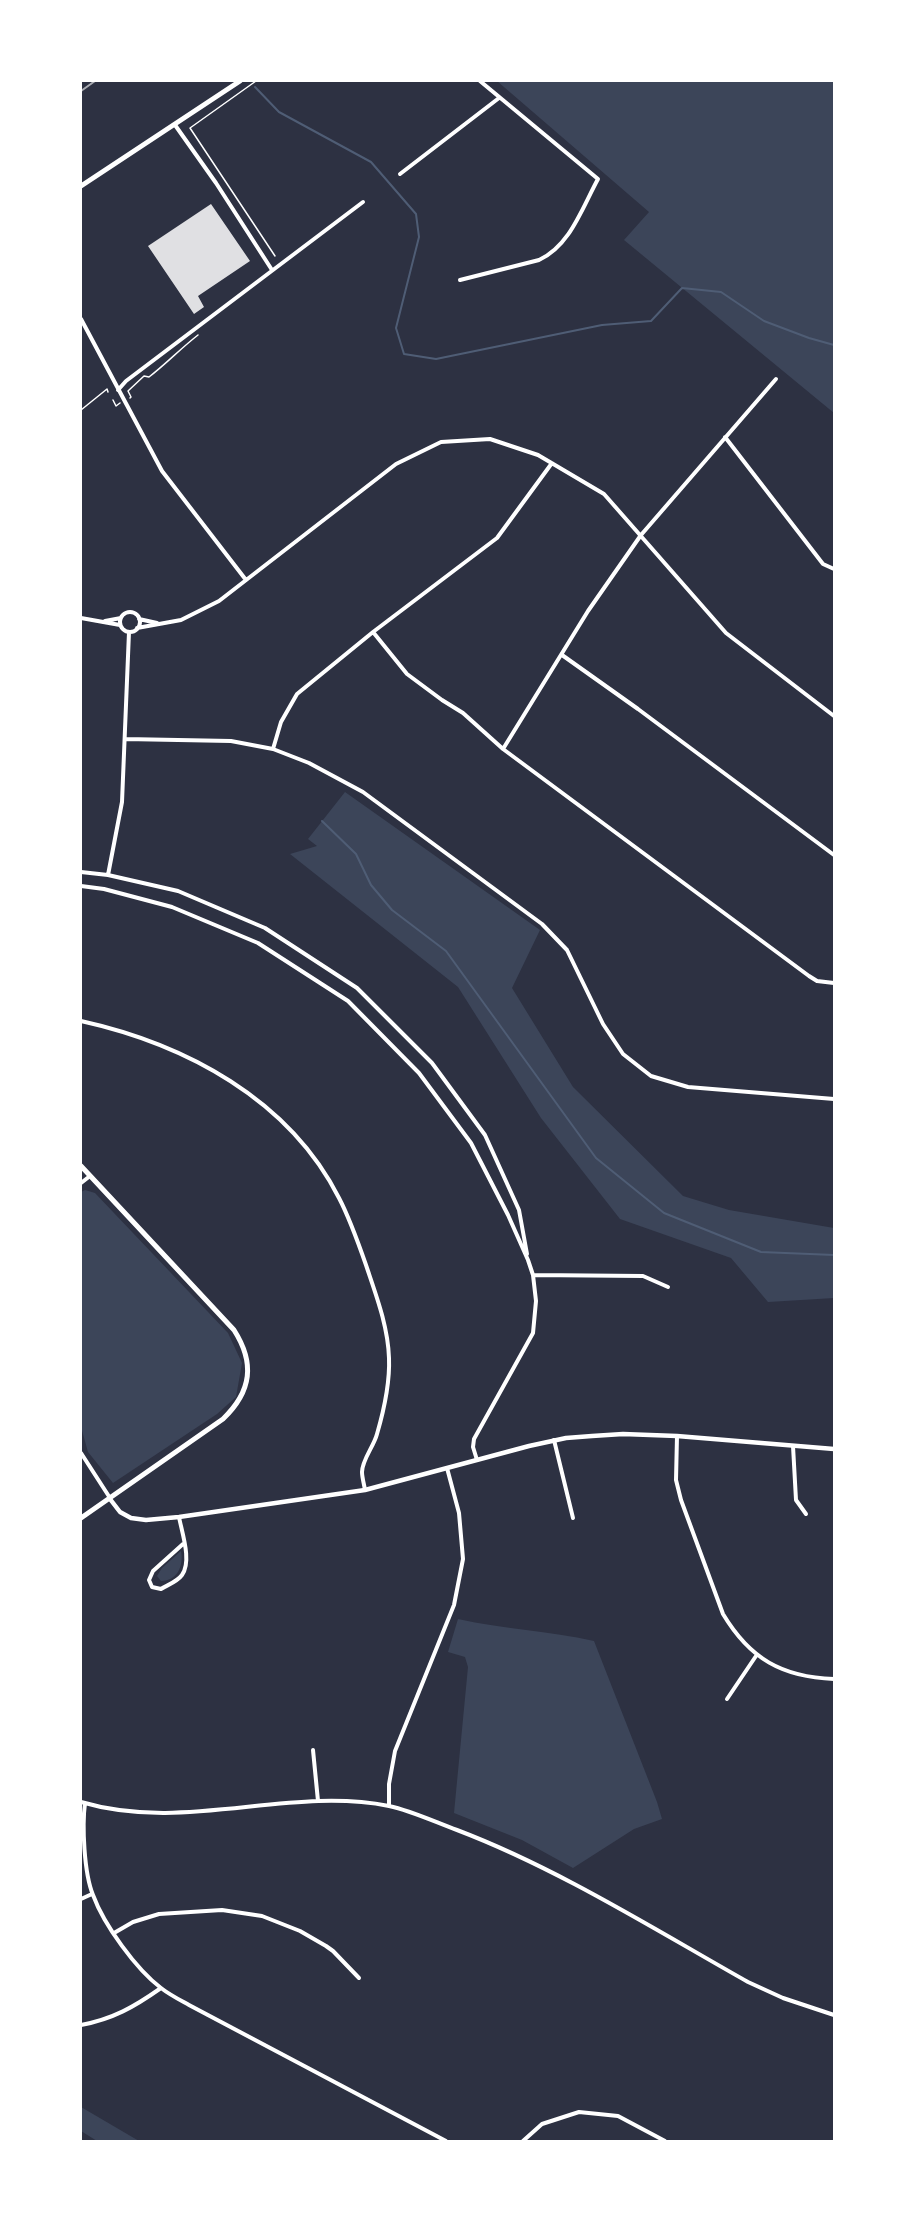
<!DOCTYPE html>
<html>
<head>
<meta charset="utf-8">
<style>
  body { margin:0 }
  #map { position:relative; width:915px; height:2222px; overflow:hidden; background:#2d3142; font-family:"Asap Condensed",sans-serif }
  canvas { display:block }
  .frame { position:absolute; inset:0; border:82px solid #fff; pointer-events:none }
</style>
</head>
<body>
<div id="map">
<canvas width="915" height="2222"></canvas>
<div class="frame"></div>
</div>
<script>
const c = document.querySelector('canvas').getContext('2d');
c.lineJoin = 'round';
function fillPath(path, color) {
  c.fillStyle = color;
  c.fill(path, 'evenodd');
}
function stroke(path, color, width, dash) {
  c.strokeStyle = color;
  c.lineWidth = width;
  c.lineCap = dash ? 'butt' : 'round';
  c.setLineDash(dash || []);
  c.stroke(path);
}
const green = new Path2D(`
  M 497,81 L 834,81 L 834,413 L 624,240 L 649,212 Z
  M 345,792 L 540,930 L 512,988 L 573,1087 L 683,1196 L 729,1210 L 834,1228 L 834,1298 L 768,1302 L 731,1258 L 620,1219 L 541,1118 L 458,987 L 290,854 L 317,846 L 308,839 Z
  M 85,1190 L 95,1193 L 228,1333 L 242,1363 L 236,1397 L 217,1414 L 113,1483 L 88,1452 L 81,1427 L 81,1192 Z
  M 181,1551 C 184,1566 177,1581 161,1581 L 157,1576 L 162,1568 Z
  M 458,1619 C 503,1629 549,1631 594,1641 L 657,1802 L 662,1819 L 634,1829 L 573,1868 L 522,1840 L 454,1813 L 468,1667 L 465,1657 L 448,1652 Z
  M 81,2107 L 139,2141 L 97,2141 L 81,2131 Z`);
const stream = new Path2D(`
  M 255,87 L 279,112 L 371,162 L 416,214 L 419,237 L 396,328 L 404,354 L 436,359 L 602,325 L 651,321 L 682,288 L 721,292 L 764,321 L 809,338 L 834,345
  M 322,821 L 356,854 L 371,885 L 392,910 L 446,951 L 596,1158 L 664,1213 L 761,1252 L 834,1255`);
const building = new Path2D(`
  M 211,204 L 250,261 L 198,296 L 204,307 L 194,314 L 148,246 Z`);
const path = new Path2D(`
  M 256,81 L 190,128 L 275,256
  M 130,398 L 131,397 L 128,391 L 144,376 L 149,377 C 166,364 180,349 198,335
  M 113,400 L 116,406 L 120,403
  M 81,410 L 107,389 L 108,392`);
const minor = new Path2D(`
  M 175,125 L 216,183 L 272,270
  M 400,174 L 499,98
  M 460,280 L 539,260 C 570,246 582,208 598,179 L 480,81
  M 81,319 L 162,471 L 246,580
  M 118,390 L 126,381 L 363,202
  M 725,437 L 823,564 L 834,569
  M120 622a10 10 0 1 1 20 0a10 10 0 1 1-20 0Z
  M 81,618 L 120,625
  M 139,619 L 157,623
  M 105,621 L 121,618
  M 137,628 L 181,620 L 219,601 L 396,464 L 441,442 L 490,439 L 538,455 L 604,494 L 726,633 L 834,716
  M 373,632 L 407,674 L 442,700 L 463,713 L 503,749 L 809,976 L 817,981 L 834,983
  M 562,655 L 638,709 L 834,855
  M 125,739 L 231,741 L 273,749 L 309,763 L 363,792 L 542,924 L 567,950 L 603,1024 L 623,1054 L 651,1076 L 688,1087 L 834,1099
  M 273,749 L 281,722 L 297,694 L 373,632 L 497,538 L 552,463
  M 503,749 L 588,611 L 641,535 L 776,379
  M 81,872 L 108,875 L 178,891 L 265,928 L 357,988 L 432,1063 L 485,1135 L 519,1210 L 527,1254
  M 108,875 L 122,802 L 129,632
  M 81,886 L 104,889 L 172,907 L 258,943 L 348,1001 L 419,1073 L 471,1143 L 508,1215 L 528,1260 L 533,1275 L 536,1301 L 533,1333 L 474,1439 L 473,1447 L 477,1460
  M 81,1021 C 185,1044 289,1099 339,1198 C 350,1219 358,1242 366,1265 C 376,1295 388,1326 389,1358 C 390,1383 384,1410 377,1434 C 374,1446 362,1460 362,1472 C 362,1477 364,1484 365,1490
  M 81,1183 L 90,1176
  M 533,1275 L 643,1276 L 668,1287
  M 677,1436 L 676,1480 L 681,1500 L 723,1614 C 750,1659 782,1677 834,1679
  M 554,1440 L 573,1518
  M 793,1446 L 796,1500 L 806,1514
  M 81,1453 L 110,1498
  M 179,1517 C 182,1533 192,1561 182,1575 C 177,1582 167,1585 161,1589 L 152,1587 L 149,1580 L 153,1571 L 183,1544
  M 727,1699 L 756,1656
  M 313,1750 L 318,1801
  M 81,1802 C 186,1833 287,1786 389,1806 C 412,1811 435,1822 457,1830 C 557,1868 654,1929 748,1982 L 783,1998 L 834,2015
  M 85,1803 C 82,1826 84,1873 93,1895 C 104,1925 136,1969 161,1988 C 170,1995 180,2000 189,2005 L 446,2141
  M 389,1806 L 389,1784 L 395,1751 L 454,1605 L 463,1559 L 459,1513 L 447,1468
  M 81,1899 L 92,1894
  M 114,1933 L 133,1922 L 159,1914 L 222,1910 L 262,1916 L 300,1931 L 326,1946 L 333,1951 L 359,1978
  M 81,2025 C 113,2019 134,2007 161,1988
  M 523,2141 L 542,2124 L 579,2112 L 618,2116 L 665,2141`);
const tertiary = new Path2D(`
  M 110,1499 L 120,1512 L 131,1518 L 146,1520 L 179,1517 L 365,1490 L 529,1446 L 566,1438 L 592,1436 L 623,1434 L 677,1436 L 834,1449`);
const secondary = new Path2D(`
  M 81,1166 L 234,1330 C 255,1363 252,1391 223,1419 L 81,1518`);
const primary = new Path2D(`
  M 81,186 L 240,81`);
const rail = new Path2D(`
  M 81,91 L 95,81`);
fillPath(green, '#3c4559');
stroke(stream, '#4f5d75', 2);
fillPath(building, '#e0e0e3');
stroke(path, '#fff', 1.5);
stroke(minor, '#fff', 4);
stroke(tertiary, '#fff', 4.5);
stroke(secondary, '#fff', 5);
stroke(primary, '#fff', 5);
stroke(rail, '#abadb3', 2);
</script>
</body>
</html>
